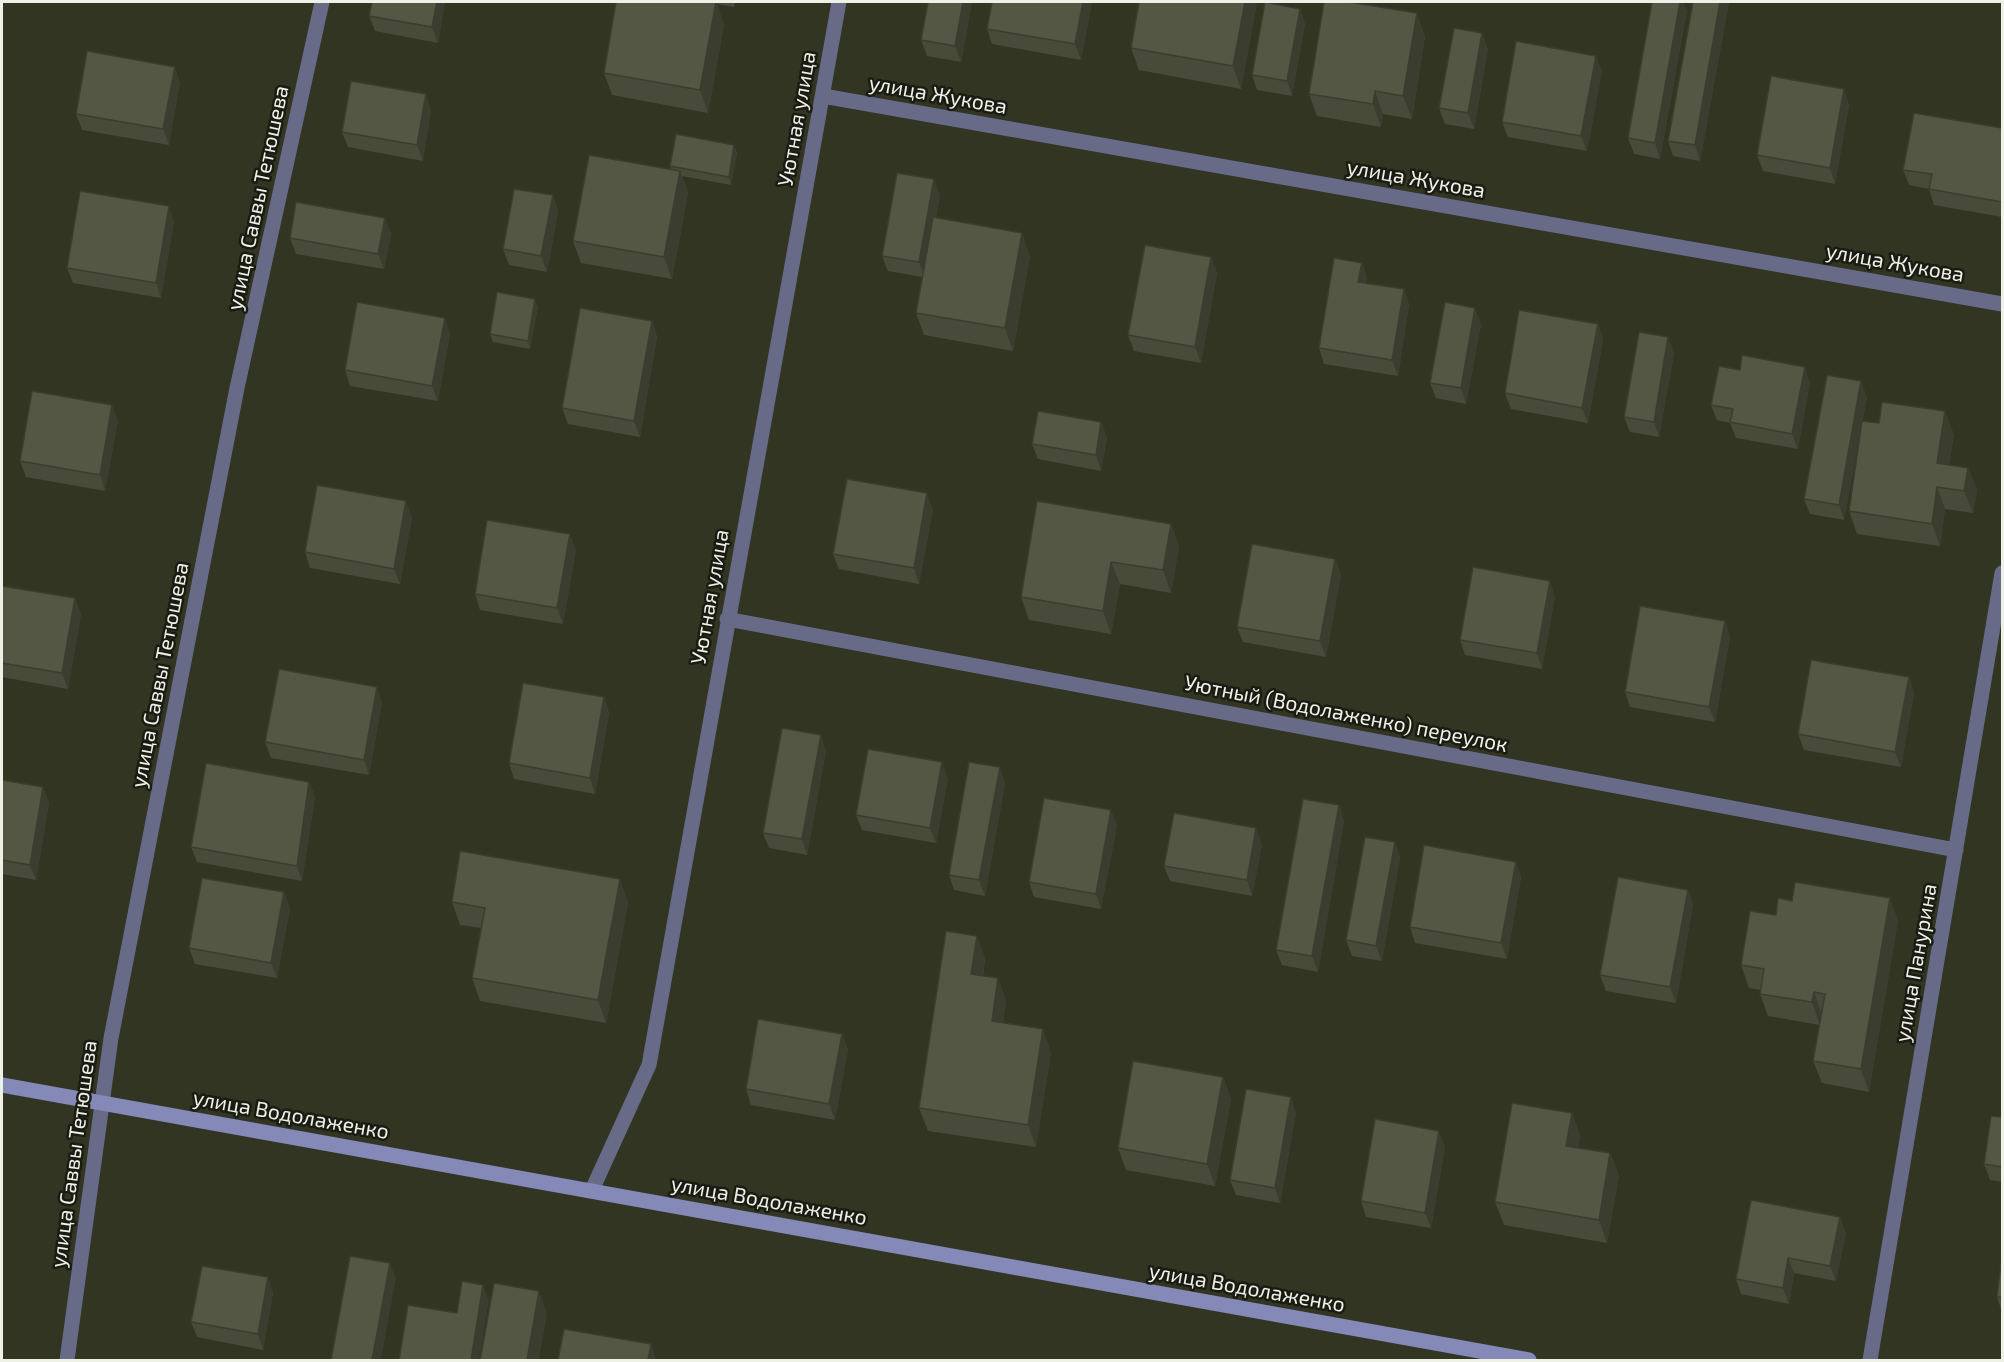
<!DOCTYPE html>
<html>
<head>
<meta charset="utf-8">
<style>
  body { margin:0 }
  #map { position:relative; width:2004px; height:1362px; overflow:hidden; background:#323522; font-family:"Exo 2",sans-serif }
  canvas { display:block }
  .frame { position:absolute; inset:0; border:3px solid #eef1e5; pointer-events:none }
</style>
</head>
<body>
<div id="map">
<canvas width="2004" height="1362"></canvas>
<div class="frame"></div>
</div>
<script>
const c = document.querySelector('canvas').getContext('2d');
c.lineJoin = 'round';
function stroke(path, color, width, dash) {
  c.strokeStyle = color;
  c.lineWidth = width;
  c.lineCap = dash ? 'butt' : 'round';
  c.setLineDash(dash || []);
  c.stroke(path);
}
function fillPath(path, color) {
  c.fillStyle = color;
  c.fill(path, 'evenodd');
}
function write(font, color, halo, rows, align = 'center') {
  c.font = font + ' "Exo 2",sans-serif';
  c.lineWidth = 5;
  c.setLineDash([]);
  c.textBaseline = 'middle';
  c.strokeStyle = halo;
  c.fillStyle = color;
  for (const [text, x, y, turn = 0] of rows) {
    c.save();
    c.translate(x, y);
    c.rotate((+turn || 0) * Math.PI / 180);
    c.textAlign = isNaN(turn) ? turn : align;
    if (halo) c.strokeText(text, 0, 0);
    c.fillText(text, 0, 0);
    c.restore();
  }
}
const minor = new Path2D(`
  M 823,96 L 2002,304
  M 727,619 L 1956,850
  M 592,1190 L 649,1065 L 839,2
  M 67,1360 L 111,1038 L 237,388 L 322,2
  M 1870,1360 L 2002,573`);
const secondary = new Path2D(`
  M 2,1085 L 1529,1360`);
const wall = new Path2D(`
  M 445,2 L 438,43 L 375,31 L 369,16 Z
  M 616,2 L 735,2 L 734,7 L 717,4 L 724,25 L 708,113 L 612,95 L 604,73 Z
  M 928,2 L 972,2 L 961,62 L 927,56 L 921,40 Z
  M 992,2 L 1092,2 L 1081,60 L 992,44 L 987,29 Z
  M 1139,2 L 1257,2 L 1241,89 L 1139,70 L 1131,48 Z
  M 1693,2 L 1729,2 L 1700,161 L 1673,156 L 1668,141 Z
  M 1300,9 L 1305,24 L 1292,96 L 1257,90 L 1252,75 Z
  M 1687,11 L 1660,159 L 1634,154 L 1628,138 Z
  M 1425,36 L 1412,119 L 1383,114 L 1381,127 L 1317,116 L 1309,94 Z
  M 1488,49 L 1474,129 L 1445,124 L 1439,108 Z
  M 1602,71 L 1587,151 L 1508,137 L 1502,122 Z
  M 180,82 L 169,145 L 82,130 L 76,114 Z
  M 1849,105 L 1835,184 L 1763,171 L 1757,155 Z
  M 431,110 L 423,161 L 348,147 L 342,132 Z
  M 2002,128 L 2002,217 L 1934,205 L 1929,189 L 1909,185 L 1903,170 Z
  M 734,145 L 737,153 L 731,185 L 682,176 L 688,193 L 672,279 L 581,263 L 573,241 L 671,169 L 670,166 Z
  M 553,195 L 558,211 L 547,272 L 509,265 L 503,249 Z
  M 940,195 L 936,218 L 1030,256 L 1013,351 L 924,335 L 916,313 L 922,277 L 888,271 L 882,256 Z
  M 385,218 L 391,234 L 384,269 L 296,254 L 290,238 Z
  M 174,221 L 161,298 L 73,283 L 67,268 Z
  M 1211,257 L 1217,273 L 1201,363 L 1134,351 L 1128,335 Z
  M 1362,263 L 1367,278 L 1366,283 L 1404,289 L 1409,305 L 1398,376 L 1324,364 L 1319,348 Z
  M 538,307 L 530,349 L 493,342 L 490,334 Z
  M 652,321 L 657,337 L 640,437 L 568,424 L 562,408 Z
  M 1481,324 L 1466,404 L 1436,398 L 1430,383 Z
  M 1598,324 L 1603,340 L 1588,423 L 1511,409 L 1505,393 Z
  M 450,334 L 438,401 L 350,386 L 345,370 Z
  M 1674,353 L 1659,437 L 1630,432 L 1624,417 Z
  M 1810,383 L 1798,449 L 1736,438 L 1730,423 L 1717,420 L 1711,405 Z
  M 1867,397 L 1844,520 L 1810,514 L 1804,499 Z
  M 118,420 L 105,491 L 26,477 L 20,461 Z
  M 1101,422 L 1107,438 L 1101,471 L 1038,459 L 1032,444 Z
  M 1954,434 L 1949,465 L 1968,468 L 1977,490 L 1973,513 L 1945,509 L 1940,546 L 1857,534 L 1849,511 Z
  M 933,509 L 919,584 L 839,569 L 833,554 Z
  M 412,517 L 400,584 L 310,568 L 305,552 Z
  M 1171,524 L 1179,546 L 1171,593 L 1120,584 L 1111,634 L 1029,620 L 1021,597 Z
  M 576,549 L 563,624 L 480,610 L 475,594 Z
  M 1335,559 L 1341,575 L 1326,657 L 1243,642 L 1237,627 Z
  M 2,586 L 75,598 L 81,614 L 68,689 L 2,677 Z
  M 1555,596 L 1542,669 L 1465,655 L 1460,640 Z
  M 1725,621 L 1730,637 L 1715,722 L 1630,707 L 1625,692 Z
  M 1909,677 L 1914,693 L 1901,767 L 1804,750 L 1798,734 Z
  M 604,697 L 609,713 L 595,794 L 514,779 L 509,763 Z
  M 382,702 L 369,775 L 271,758 L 265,742 Z
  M 826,751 L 807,855 L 769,848 L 763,833 Z
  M 948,778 L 936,843 L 862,830 L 856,815 Z
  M 2,780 L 43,787 L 49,803 L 36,880 L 2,874 Z
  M 309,782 L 315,797 L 302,881 L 197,862 L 191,847 Z
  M 1005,783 L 985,896 L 954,890 L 949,875 Z
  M 1339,805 L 1344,821 L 1318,972 L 1282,965 L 1276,950 Z
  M 1117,825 L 1101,909 L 1034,897 L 1029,882 Z
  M 1395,842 L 1400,858 L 1382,961 L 1352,956 L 1346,940 Z
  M 1262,844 L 1252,896 L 1170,881 L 1164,866 Z
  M 1516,862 L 1521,877 L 1507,959 L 1415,943 L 1410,927 Z
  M 1688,890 L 1693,905 L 1676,1003 L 1606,991 L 1600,975 Z
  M 284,892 L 290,908 L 277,978 L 195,964 L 189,948 Z
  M 1792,901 L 1898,920 L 1869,1092 L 1822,1083 L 1813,1061 L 1820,1025 L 1768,1016 L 1760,994 L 1761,990 L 1749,988 L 1741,965 L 1776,915 Z
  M 452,902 L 628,902 L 606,1023 L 480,1001 L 472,978 L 481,928 L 460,925 Z
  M 977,936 L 985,959 L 983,976 L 998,978 L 1006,1001 L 1003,1023 L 1051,1052 L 1036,1147 L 928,1131 L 919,1108 Z
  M 842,1034 L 848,1050 L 835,1120 L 751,1105 L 746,1089 Z
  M 1223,1077 L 1231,1099 L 1215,1186 L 1126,1170 L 1118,1148 Z
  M 1296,1113 L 1280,1203 L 1236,1195 L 1230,1180 Z
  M 1572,1113 L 1580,1136 L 1578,1148 L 1610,1153 L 1619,1176 L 1607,1243 L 1504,1225 L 1495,1202 Z
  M 2002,1117 L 2002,1182 L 1990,1180 L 1984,1164 Z
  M 1445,1147 L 1431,1228 L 1366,1217 L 1361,1201 Z
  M 1846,1233 L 1836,1281 L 1794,1273 L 1789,1304 L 1741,1294 L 1736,1279 Z
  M 268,1277 L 273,1293 L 263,1350 L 197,1337 L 191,1322 Z
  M 1997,1297 L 2002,1297 L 2002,1312 Z`);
const shadedWall = new Path2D(`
  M 437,2 L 445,2 L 438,43 L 432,27 Z
  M 716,2 L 724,25 L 708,113 L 700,90 Z
  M 963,2 L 972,2 L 961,62 L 955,46 Z
  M 1083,2 L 1092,2 L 1081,60 L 1075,44 Z
  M 1245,2 L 1257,2 L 1241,89 L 1233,66 Z
  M 1680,2 L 1683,2 L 1687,11 L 1660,159 L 1655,143 Z
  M 1720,2 L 1729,2 L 1700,161 L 1695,145 Z
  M 1300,9 L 1305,24 L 1292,96 L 1287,81 Z
  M 1417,13 L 1425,36 L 1412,119 L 1403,96 Z
  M 1482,33 L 1488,49 L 1474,129 L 1468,113 Z
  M 1596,56 L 1602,71 L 1587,151 L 1581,136 Z
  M 175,67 L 180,82 L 169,145 L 163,129 Z
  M 1844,89 L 1849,105 L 1835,184 L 1830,168 Z
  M 1375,91 L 1383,114 L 1381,127 L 1373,104 Z
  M 426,94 L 431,110 L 423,161 L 417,145 Z
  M 734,145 L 737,153 L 731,185 L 729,177 Z
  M 680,171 L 688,193 L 672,279 L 664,257 Z
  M 934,179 L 940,195 L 925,278 L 919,262 Z
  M 553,195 L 558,211 L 547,272 L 541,256 Z
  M 169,206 L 174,221 L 161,298 L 156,283 Z
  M 385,218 L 391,234 L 384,269 L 378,254 Z
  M 1022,233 L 1030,256 L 1013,351 L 1005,328 Z
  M 1211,257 L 1217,273 L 1201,363 L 1195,347 Z
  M 1362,263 L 1367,278 L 1364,297 L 1358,282 Z
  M 1404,289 L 1409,305 L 1398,376 L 1392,360 Z
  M 535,299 L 538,307 L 530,349 L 528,341 Z
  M 1475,308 L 1481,324 L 1466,404 L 1461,388 Z
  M 445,318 L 450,334 L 438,401 L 432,386 Z
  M 652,321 L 657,337 L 640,437 L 634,421 Z
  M 1598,324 L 1603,340 L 1588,423 L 1582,408 Z
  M 1668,337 L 1674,353 L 1659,437 L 1654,422 Z
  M 1805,367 L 1810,383 L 1798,449 L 1792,434 Z
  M 1861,381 L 1867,397 L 1844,520 L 1839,505 Z
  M 112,405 L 118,420 L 105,491 L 100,475 Z
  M 1945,411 L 1954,434 L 1946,486 L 1937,463 Z
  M 1101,422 L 1107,438 L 1101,471 L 1096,455 Z
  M 1968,468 L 1977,490 L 1973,513 L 1964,491 Z
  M 1937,487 L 1945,509 L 1940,546 L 1932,524 Z
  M 927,493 L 933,509 L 919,584 L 914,568 Z
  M 406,501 L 412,517 L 400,584 L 394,569 Z
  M 1171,524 L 1179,546 L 1171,593 L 1163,570 Z
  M 570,534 L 576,549 L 563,624 L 557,608 Z
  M 1335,559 L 1341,575 L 1326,657 L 1320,641 Z
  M 1111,562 L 1120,584 L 1111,634 L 1103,611 Z
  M 1550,581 L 1555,596 L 1542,669 L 1537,653 Z
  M 75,598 L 81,614 L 68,689 L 62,673 Z
  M 1725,621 L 1730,637 L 1715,722 L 1709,707 Z
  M 1909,677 L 1914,693 L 1901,767 L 1895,752 Z
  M 377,687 L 382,702 L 369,775 L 364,760 Z
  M 604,697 L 609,713 L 595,794 L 590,778 Z
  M 821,735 L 826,751 L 807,855 L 802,839 Z
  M 942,762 L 948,778 L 936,843 L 930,828 Z
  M 1000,767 L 1005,783 L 985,896 L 979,880 Z
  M 309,782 L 315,797 L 302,881 L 297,866 Z
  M 43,787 L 49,803 L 36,880 L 30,865 Z
  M 1339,805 L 1344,821 L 1318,972 L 1312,956 Z
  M 1111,810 L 1117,825 L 1101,909 L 1096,894 Z
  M 1256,828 L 1262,844 L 1252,896 L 1247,880 Z
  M 1395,842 L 1400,858 L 1382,961 L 1376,946 Z
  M 1516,862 L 1521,877 L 1507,959 L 1501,943 Z
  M 620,879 L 628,902 L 606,1023 L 598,1000 Z
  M 1688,890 L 1693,905 L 1676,1003 L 1670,987 Z
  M 284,892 L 290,908 L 277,978 L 271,963 Z
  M 1890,898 L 1898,920 L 1869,1092 L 1861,1069 Z
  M 977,936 L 985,959 L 979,997 L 971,974 Z
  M 998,978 L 1006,1001 L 1000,1044 L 992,1021 Z
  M 1814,992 L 1822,1015 L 1820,1025 L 1812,1002 Z
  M 1043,1029 L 1051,1052 L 1036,1147 L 1028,1125 Z
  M 842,1034 L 848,1050 L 835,1120 L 829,1104 Z
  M 1223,1077 L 1231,1099 L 1215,1186 L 1207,1164 Z
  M 1291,1097 L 1296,1113 L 1280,1203 L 1275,1188 Z
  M 1572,1113 L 1580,1136 L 1574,1168 L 1566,1146 Z
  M 1439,1131 L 1445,1147 L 1431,1228 L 1425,1213 Z
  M 1610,1153 L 1619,1176 L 1607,1243 L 1599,1220 Z
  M 1840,1217 L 1846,1233 L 1836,1281 L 1830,1266 Z
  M 1788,1258 L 1794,1273 L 1789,1304 L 1783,1288 Z
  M 390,1263 L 396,1278 L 381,1360 L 372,1360 Z
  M 268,1277 L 273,1293 L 263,1350 L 258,1334 Z
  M 483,1285 L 489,1300 L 479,1360 L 471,1360 Z
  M 539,1291 L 547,1314 L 539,1360 L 527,1360 Z
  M 651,1344 L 656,1360 L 648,1360 Z`);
const building = new Path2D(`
  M 372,2 L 437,2 L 432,27 L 369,16 Z
  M 616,2 L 716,2 L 700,90 L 604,73 Z
  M 928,2 L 963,2 L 955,46 L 921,40 Z
  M 992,2 L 1083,2 L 1075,44 L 987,29 Z
  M 1139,2 L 1245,2 L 1233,66 L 1131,48 Z
  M 1265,2 L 1300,9 L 1287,81 L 1252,75 Z
  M 1324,2 L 1349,2 L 1417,13 L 1403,96 L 1375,91 L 1373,104 L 1309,94 Z
  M 1652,2 L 1680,2 L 1655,143 L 1628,138 Z
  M 1693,2 L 1720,2 L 1695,145 L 1668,141 Z
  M 1454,28 L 1482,33 L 1468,113 L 1439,108 Z
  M 1516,41 L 1596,56 L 1581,136 L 1502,122 Z
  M 87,51 L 175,67 L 163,129 L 76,114 Z
  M 1771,76 L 1844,89 L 1830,168 L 1757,155 Z
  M 351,81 L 426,94 L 417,145 L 342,132 Z
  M 1914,113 L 2002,128 L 2002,202 L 1929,189 L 1932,174 L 1903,170 Z
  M 676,134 L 734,145 L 729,177 L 670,166 Z
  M 589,155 L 680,171 L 664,257 L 573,241 Z
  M 897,173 L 934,179 L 919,262 L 882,256 Z
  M 514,189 L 553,195 L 541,256 L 503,249 Z
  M 80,191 L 169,206 L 156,283 L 67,268 Z
  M 296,202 L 385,218 L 378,254 L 290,238 Z
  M 933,217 L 1022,233 L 1005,328 L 916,313 Z
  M 1145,245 L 1211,257 L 1195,347 L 1128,335 Z
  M 1334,258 L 1362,263 L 1358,282 L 1404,289 L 1392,360 L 1319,348 Z
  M 497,292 L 535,299 L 528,341 L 490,334 Z
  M 357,302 L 445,318 L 432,386 L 345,370 Z
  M 1445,302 L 1475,308 L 1461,388 L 1430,383 Z
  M 580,308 L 652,321 L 634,421 L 562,408 Z
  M 1519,310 L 1598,324 L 1582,408 L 1505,393 Z
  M 1639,332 L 1668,337 L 1654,422 L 1624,417 Z
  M 1742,355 L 1805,367 L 1792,434 L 1730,422 L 1733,409 L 1711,405 L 1719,366 L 1740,370 Z
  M 1827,375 L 1861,381 L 1839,505 L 1804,499 Z
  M 32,391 L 112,405 L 100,475 L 20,461 Z
  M 1882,402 L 1945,411 L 1937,463 L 1968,468 L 1964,491 L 1937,487 L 1932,524 L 1849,511 L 1862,421 L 1879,423 Z
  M 1038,411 L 1101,422 L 1096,455 L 1032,444 Z
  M 847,479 L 927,493 L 914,568 L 833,554 Z
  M 317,485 L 406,501 L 394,569 L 305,552 Z
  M 1037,501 L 1171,524 L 1163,570 L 1111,562 L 1103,611 L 1021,597 Z
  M 487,520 L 570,534 L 557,608 L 475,594 Z
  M 1252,544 L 1335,559 L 1320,641 L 1237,627 Z
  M 1473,567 L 1550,581 L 1537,653 L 1460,640 Z
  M 2,586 L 75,598 L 62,673 L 2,663 Z
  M 1640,606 L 1725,621 L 1709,707 L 1625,692 Z
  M 1811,660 L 1909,677 L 1895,752 L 1798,734 Z
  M 279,669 L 377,687 L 364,760 L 265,742 Z
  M 523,683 L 604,697 L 590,778 L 509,763 Z
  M 782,728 L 821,735 L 802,839 L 763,833 Z
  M 868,749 L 942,762 L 930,828 L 856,815 Z
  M 969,762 L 1000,767 L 979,880 L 949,875 Z
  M 206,763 L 309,782 L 297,866 L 191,847 Z
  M 2,780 L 43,787 L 30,865 L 2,860 Z
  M 1044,798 L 1111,810 L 1096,894 L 1029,882 Z
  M 1303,799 L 1339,805 L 1312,956 L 1276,950 Z
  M 1174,813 L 1256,828 L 1247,880 L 1164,866 Z
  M 1365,837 L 1395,842 L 1376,946 L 1346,940 Z
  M 1424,845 L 1516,862 L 1501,943 L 1410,927 Z
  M 460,851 L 620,879 L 598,1000 L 472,978 L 485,908 L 452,902 Z
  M 1618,877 L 1688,890 L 1670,987 L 1600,975 Z
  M 202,878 L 284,892 L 271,963 L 189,948 Z
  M 1795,882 L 1890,898 L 1861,1069 L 1813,1061 L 1825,994 L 1814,992 L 1812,1002 L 1760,994 L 1764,969 L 1741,965 L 1750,911 L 1776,915 L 1778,898 L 1792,901 Z
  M 946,931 L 977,936 L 971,974 L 998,978 L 992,1021 L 1043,1029 L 1028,1125 L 919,1108 Z
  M 758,1019 L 842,1034 L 829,1104 L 746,1089 Z
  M 1133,1061 L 1223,1077 L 1207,1164 L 1118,1148 Z
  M 1246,1089 L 1291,1097 L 1275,1188 L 1230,1180 Z
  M 1512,1103 L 1572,1113 L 1566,1146 L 1610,1153 L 1599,1220 L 1495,1202 Z
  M 1991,1116 L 2002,1117 L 2002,1167 L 1984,1164 Z
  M 1375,1119 L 1439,1131 L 1425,1213 L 1361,1201 Z
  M 1751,1200 L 1840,1217 L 1830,1266 L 1788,1258 L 1783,1288 L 1736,1279 Z
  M 350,1256 L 390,1263 L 372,1360 L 331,1360 Z
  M 2002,1256 L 2002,1297 L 1997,1297 Z
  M 202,1266 L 268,1277 L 258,1334 L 191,1322 Z
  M 462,1281 L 483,1285 L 471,1360 L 399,1360 L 408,1305 L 457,1313 Z
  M 494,1283 L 539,1291 L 527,1360 L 480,1360 Z
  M 564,1329 L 651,1344 L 648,1360 L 558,1360 Z`);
const streetNames = [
  ["улица Жукова",938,95,10],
  ["Уютная улица",797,119,-80],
  ["улица Жукова",1416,179,10],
  ["улица Саввы Тетюшева",258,198,-78],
  ["улица Жукова",1895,263,10],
  ["Уютная улица",710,597,-80],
  ["улица Саввы Тетюшева",160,675,-79],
  ["Уютный (Водолаженко) переулок",1346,714,11],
  ["улица Панурина",1916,963,-80],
  ["улица Водолаженко",291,1115,10],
  ["улица Саввы Тетюшева",74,1154,-82],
  ["улица Водолаженко",769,1201,10],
  ["улица Водолаженко",1247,1288,10]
];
stroke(minor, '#676b88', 15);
stroke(secondary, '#8489b8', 15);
fillPath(wall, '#484b3a');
fillPath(shadedWall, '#3b3d2f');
fillPath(building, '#545743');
stroke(building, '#3b3d2f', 1.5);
write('21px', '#eef1e5', '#1a1c13', streetNames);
</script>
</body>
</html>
